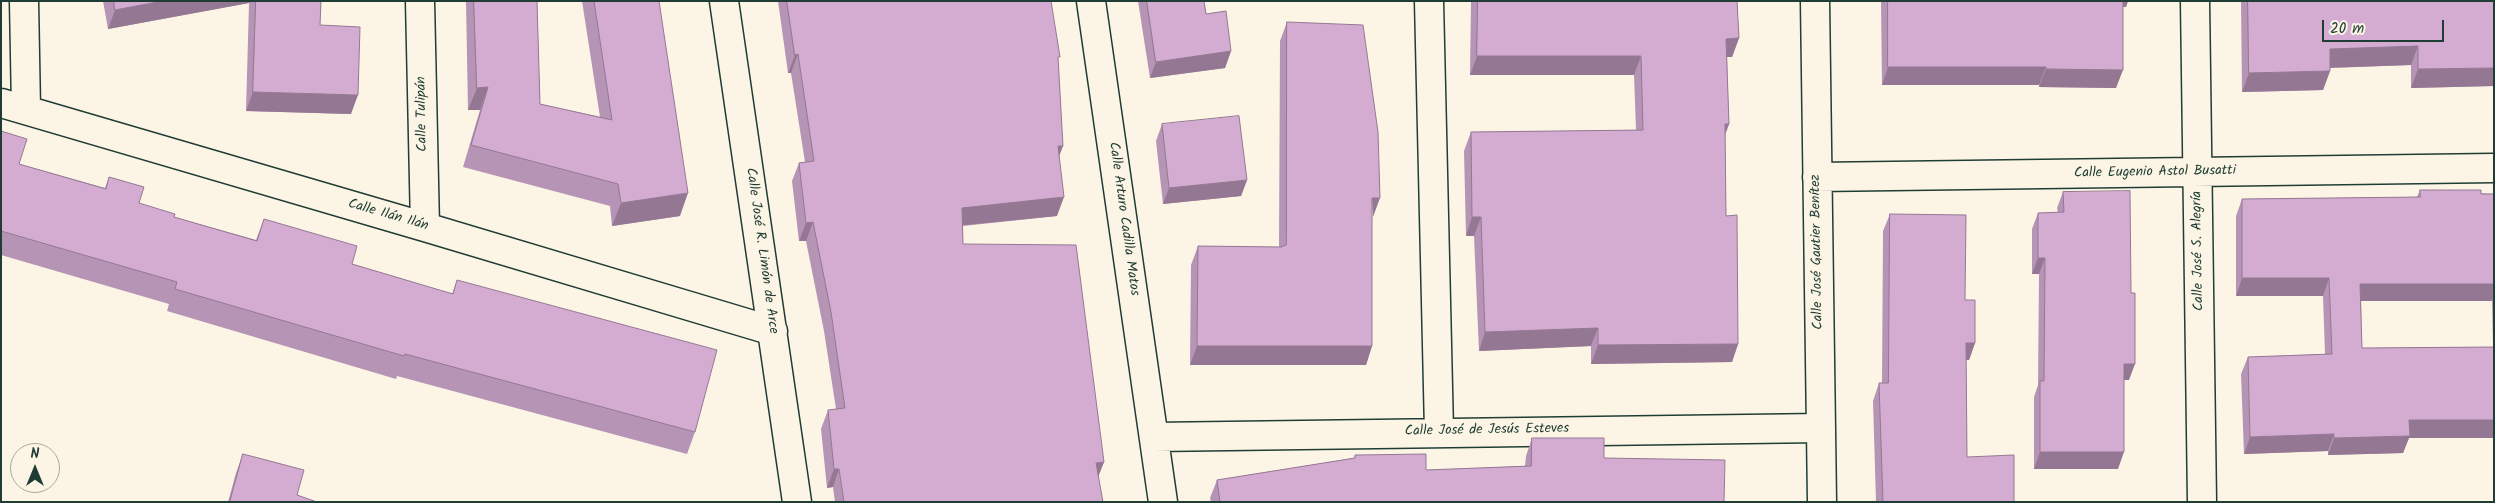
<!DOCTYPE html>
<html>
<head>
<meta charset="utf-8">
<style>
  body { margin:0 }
  #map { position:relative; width:2495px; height:503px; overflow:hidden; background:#fcf5e5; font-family:Kalam,sans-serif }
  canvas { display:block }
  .frame { position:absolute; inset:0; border:2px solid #1f3d34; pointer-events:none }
  .north { position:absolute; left:10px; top:443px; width:50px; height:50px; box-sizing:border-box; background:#fcf5e5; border:1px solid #a4ab9e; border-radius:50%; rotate:0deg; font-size:14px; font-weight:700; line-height:20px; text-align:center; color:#1f3d34 }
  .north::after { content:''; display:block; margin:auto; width:18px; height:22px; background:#1f3d34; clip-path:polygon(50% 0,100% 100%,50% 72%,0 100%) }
  .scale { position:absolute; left:2322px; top:20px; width:122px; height:22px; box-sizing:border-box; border:2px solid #1f3d34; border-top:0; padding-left:6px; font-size:15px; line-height:18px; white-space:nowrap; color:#1f3d34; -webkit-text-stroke:4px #fcf5e5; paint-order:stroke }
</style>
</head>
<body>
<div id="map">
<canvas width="2495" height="503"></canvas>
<div class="frame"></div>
<div class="north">N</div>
<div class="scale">20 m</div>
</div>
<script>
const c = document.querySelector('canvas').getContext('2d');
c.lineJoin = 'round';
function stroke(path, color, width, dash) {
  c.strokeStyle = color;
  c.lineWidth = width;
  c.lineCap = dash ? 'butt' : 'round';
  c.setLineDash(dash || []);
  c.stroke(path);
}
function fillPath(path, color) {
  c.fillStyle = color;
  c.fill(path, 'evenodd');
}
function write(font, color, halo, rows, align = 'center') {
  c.font = font + ' Kalam,sans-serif';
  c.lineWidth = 5;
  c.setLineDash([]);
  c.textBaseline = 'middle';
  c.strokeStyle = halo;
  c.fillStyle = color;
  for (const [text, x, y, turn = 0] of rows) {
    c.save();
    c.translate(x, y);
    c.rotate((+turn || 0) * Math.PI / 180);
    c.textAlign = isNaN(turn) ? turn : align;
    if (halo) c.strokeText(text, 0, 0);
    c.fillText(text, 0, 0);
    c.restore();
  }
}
const minor = new Path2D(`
  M 24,1 L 26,109
  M 420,1 L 425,227
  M 724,1 L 797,502
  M 1091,1 L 1163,502
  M 1429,1 L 1439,431
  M 1815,1 L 1822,502
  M 2195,1 L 2202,502
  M 1,103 L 425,227 L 773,331
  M 1817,177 L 2494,168
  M 1154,437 L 1821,428`);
const wall = new Path2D(`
  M 103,1 L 321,1 L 320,25 L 351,114 L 246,111 L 249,3 L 108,29 Z
  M 466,1 L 537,1 L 540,104 L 600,117 L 582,1 L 659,1 L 680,216 L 612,226 L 610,206 L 463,167 L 480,110 L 468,110 Z
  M 778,1 L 1051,1 L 1058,62 L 1063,146 L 1059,156 L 1057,216 L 963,226 L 963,244 L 1104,462 L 1098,476 L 1103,502 L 835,502 L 833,487 L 827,488 L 821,429 L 828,410 L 836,409 L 824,331 L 806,241 L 799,241 L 792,181 L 799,163 L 805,162 L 791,73 L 788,73 Z
  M 1138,1 L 1204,1 L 1206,14 L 1231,51 L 1225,68 L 1150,78 Z
  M 1471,1 L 1737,1 L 1739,38 L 1732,57 L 1727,57 L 1729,124 L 1725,135 L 1726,216 L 1738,344 L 1732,362 L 1591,364 L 1591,346 L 1479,351 L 1474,236 L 1466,236 L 1464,151 L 1471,132 L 1636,130 L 1634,75 L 1470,75 Z
  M 1881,1 L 2128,1 L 2126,7 L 2123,7 L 2116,88 L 2039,87 L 2039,85 L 1882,85 Z
  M 2241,1 L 2494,1 L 2494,86 L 2411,88 L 2411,65 L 2330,68 L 2330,71 L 2323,90 L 2242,92 Z
  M 1287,22 L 1372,217 L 1372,346 L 1366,365 L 1190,365 L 1191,265 L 1198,246 L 1279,247 L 1280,41 Z
  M 1162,124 L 1247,180 L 1241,196 L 1163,204 L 1156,141 Z
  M 1,131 L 19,164 L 105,188 L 109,177 L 139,203 L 174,217 L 256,240 L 264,219 L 352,264 L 452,294 L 457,280 L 695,432 L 687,454 L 397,376 L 396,379 L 167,311 L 169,304 L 1,255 Z
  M 2420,190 L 2494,194 L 2494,438 L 2409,438 L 2403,453 L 2328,455 L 2328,451 L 2244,454 L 2241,374 L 2248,357 L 2325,354 L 2323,296 L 2236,296 L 2236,216 L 2242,199 L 2417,197 ZM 2361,301 L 2492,301 L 2493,347 L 2362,348 Z
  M 2063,192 L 2129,380 L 2124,380 L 2118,469 L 2034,469 L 2034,397 L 2038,385 L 2039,274 L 2032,274 L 2032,229 L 2038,213 L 2058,212 L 2057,208 Z
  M 1890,214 L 1965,300 L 1975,343 L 1969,360 L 1966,360 L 1967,457 L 2014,502 L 1876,502 L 1873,401 L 1879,383 L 1882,383 L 1883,231 Z
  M 1532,438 L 1604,458 L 1724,502 L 1211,502 L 1210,498 L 1217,480 L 1354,458 L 1355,455 L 1426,470 L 1525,466 L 1526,456 Z
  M 243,454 L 297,495 L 317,502 L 228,502 L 236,473 Z`);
const shadedWall = new Path2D(`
  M 163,1 L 250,1 L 249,3 L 108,29 L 115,10 Z
  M 2118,1 L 2128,1 L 2126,7 L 2116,7 Z
  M 1739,38 L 1732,57 L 1719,57 L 1726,39 Z
  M 2418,46 L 2411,65 L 2323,68 L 2330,49 Z
  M 1231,51 L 1225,68 L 1150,78 L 1156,62 Z
  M 798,54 L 791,73 L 788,73 L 795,55 Z
  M 1477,56 L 1641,56 L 1634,75 L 1470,75 Z
  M 1888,67 L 2046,67 L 2039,85 L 1882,85 Z
  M 2494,68 L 2494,86 L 2411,88 L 2418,69 Z
  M 2046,69 L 2123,70 L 2116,88 L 2039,87 Z
  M 2330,71 L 2323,90 L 2242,92 L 2249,73 Z
  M 488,87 L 480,110 L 468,110 L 477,88 Z
  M 253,92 L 358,95 L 351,114 L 246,111 Z
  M 1725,124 L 1729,124 L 1722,143 Z
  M 1058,146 L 1063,146 L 1056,164 Z
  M 1247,180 L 1241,196 L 1163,204 L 1169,188 Z
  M 688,193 L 680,216 L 612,226 L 621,203 Z
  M 1064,197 L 1057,216 L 955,226 L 962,208 Z
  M 1372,198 L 1380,198 L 1373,217 Z
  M 1472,217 L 1481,217 L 1474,236 L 1466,236 Z
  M 813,222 L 806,241 L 799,241 L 806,223 Z
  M 2038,258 L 2045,258 L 2039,274 L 2032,274 Z
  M 2242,278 L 2329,278 L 2323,296 L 2236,296 Z
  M 2360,284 L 2494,284 L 2494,296 L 2492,301 L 2354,301 Z
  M 1598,328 L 1591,346 L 1479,351 L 1485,332 Z
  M 1966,343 L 1975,343 L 1969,360 L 1960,360 Z
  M 1738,344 L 1732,362 L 1591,364 L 1598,345 Z
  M 1197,346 L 1372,346 L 1366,365 L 1190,365 Z
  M 2124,364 L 2135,364 L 2129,380 L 2118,380 Z
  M 2409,420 L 2494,420 L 2494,438 L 2409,438 L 2403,453 L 2328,455 L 2334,438 Z
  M 2334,434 L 2328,451 L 2244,454 L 2250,437 Z
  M 2040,452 L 2124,452 L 2118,469 L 2034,469 Z
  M 1104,462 L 1097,480 L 1096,463 Z
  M 834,469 L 839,469 L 833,487 L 827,488 Z`);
const building = new Path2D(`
  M 114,1 L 163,1 L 115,10 Z
  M 256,1 L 321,1 L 320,25 L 360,27 L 358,95 L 253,92 Z
  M 474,1 L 537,1 L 540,104 L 612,120 L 594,1 L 659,1 L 688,193 L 621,203 L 618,184 L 471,145 L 488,87 L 477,88 Z
  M 787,1 L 1051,1 L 1060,57 L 1058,57 L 1063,146 L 1058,146 L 1064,197 L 962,208 L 963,244 L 1076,245 L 1104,462 L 1096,463 L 1103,502 L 844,502 L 839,469 L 834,469 L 828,410 L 845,408 L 831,312 L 813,222 L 806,223 L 799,163 L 814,161 L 798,54 L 795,55 Z
  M 1147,1 L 1204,1 L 1206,14 L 1226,11 L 1231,51 L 1156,62 Z
  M 1478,1 L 1737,1 L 1739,38 L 1726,39 L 1729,124 L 1725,124 L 1726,216 L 1737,215 L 1738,344 L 1598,345 L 1598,328 L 1485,332 L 1481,217 L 1472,217 L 1471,132 L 1643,130 L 1641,56 L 1477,56 Z
  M 1888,1 L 2123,1 L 2123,70 L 2046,69 L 2046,67 L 1888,67 Z
  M 2248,1 L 2494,1 L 2494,68 L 2418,69 L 2418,46 L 2330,49 L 2330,71 L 2249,73 Z
  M 1287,22 L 1363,25 L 1378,132 L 1380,198 L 1372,198 L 1372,346 L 1197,346 L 1198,246 L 1281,247 L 1286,245 Z
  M 1239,116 L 1247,180 L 1169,188 L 1162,124 Z
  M 1,131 L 27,139 L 19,164 L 106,189 L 109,177 L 144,187 L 139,203 L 175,214 L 174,217 L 257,241 L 264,219 L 357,246 L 352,264 L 453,294 L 457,280 L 717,350 L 695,432 L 405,354 L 404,356 L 175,289 L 177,282 L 1,231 Z
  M 2420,190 L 2481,190 L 2481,194 L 2494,194 L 2494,284 L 2360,284 L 2362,348 L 2494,347 L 2494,420 L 2409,420 L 2410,436 L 2334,438 L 2334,434 L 2250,437 L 2248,357 L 2332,354 L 2329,278 L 2242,278 L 2242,199 L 2420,197 Z
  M 2130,191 L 2131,293 L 2135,293 L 2135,364 L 2124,364 L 2124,452 L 2040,452 L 2040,381 L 2044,381 L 2045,258 L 2038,258 L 2038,213 L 2064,212 L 2063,192 Z
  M 1890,214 L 1966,215 L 1965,300 L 1975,300 L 1975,343 L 1966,343 L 1967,457 L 2014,455 L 2014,502 L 1883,502 L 1879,383 L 1888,383 Z
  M 1532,438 L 1604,438 L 1604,458 L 1725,460 L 1724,502 L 1220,502 L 1217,480 L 1355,458 L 1355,455 L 1426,454 L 1426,470 L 1531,466 Z
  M 243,454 L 304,470 L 297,495 L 317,502 L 230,502 Z`);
const streetNames = [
  ["Calle Tulipán",423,114,-91],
  ["Calle Eugenio Astol Busatti",2155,173,-1],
  ["Calle Ilán Ilán",388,216,16],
  ["Calle Arturo Cadilla Matos",1123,219,82],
  ["Calle José R. Limón de Arce",761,251,82],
  ["Calle José S. Alegría",2199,251,-91],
  ["Calle José Gautier Benítez",1818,252,-91],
  ["Calle José de Jesús Esteves",1487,431,-1]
];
stroke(minor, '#1f3d34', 31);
stroke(minor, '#fcf5e5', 28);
fillPath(wall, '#b694b5');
fillPath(shadedWall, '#947893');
fillPath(building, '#d4acd2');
stroke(building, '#947893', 1);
write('14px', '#1f3d34', '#fcf5e5', streetNames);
</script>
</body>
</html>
